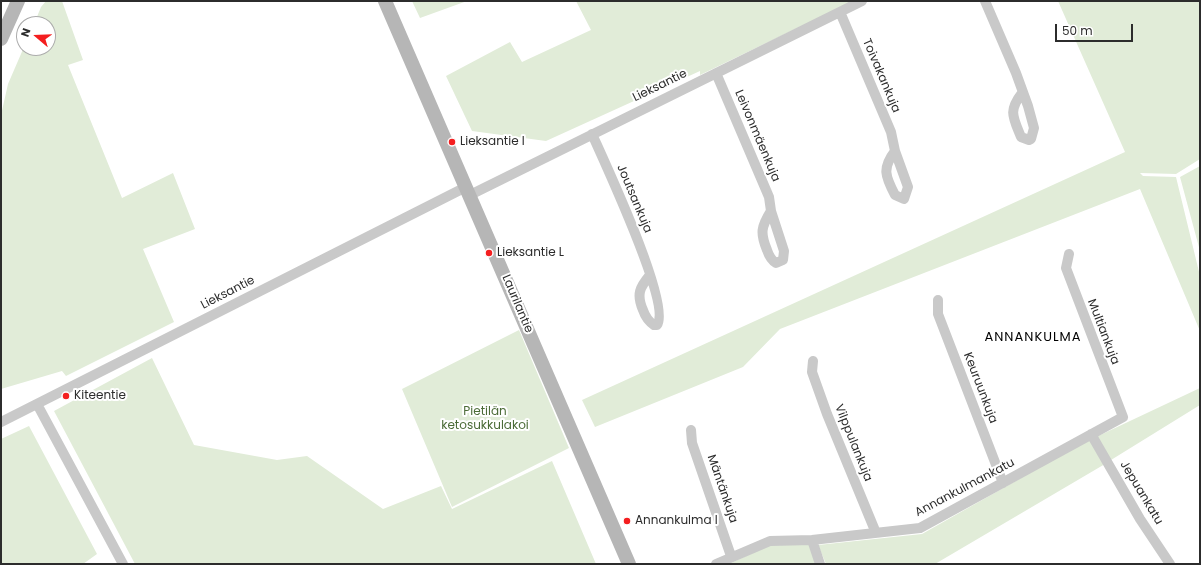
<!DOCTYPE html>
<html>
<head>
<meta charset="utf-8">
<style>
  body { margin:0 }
  #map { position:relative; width:1201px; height:565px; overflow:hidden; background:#fff; font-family:Poppins,sans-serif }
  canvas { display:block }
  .frame { position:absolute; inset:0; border:2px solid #2c2c2c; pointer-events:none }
  .north { position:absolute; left:16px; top:16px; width:40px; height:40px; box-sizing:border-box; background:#fff; border:1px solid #ababab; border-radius:50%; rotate:289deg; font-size:11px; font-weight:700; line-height:16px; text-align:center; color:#2c2c2c }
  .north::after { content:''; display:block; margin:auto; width:14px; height:18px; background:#f41e1f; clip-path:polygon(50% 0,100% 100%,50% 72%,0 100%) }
  .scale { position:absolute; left:1055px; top:24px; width:78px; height:18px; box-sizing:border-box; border:2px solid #2c2c2c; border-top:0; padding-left:5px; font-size:12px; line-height:14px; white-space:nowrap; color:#2c2c2c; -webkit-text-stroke:3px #fff; paint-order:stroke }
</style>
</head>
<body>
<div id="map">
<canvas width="1201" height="565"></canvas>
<div class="frame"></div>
<div class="north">N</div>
<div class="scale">50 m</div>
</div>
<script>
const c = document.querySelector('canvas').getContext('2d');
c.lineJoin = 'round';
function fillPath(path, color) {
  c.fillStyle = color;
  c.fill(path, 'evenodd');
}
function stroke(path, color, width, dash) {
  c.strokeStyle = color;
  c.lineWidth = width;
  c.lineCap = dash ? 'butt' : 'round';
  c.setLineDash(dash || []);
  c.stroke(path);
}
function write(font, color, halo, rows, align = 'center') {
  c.font = font + ' Poppins,sans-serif';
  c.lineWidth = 4;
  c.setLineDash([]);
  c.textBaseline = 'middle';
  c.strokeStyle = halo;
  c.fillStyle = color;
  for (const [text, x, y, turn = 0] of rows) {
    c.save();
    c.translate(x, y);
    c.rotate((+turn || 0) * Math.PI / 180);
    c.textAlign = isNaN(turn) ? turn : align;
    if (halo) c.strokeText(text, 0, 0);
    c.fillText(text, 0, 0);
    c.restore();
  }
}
const green = new Path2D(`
  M 46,1 L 62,1 L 83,60 L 68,65 L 122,198 L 173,173 L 195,229 L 143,249 L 174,322 L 66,376 L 62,371 L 1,389 L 1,115 L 8,84 L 24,47 L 48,48 L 48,24 L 34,24 L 41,7 Z
  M 412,1 L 467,1 L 420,18 Z
  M 576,1 L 853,1 L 700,75 L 700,71 L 546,141 L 472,131 L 446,76 L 510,42 L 522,62 L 591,30 Z
  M 1058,1 L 1200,1 L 1200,159 L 1176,174 L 1140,173 L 1143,176 L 1176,177 L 1200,276 L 1200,331 L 1140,189 L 780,329 L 743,367 L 595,427 L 582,400 L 1125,152 Z
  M 1200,166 L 1200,251 L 1180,177 Z
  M 519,330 L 569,448 L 452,507 L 402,389 Z
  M 152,358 L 194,445 L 277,460 L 307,456 L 383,509 L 441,486 L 452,509 L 552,461 L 596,564 L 135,564 L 54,411 Z
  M 1200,388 L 1200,405 L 1111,460 L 1096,437 Z
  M 29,426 L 97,554 L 83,564 L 1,564 L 1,439 Z
  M 1090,439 L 1105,464 L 935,564 L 826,564 L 818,545 L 922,534 Z
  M 809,543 L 816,564 L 729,564 L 772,544 Z`);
const street = new Path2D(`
  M 985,1 L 1016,73 L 1028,106 L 1034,128 L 1031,139 L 1029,140 L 1021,137 C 1013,117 1008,111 1022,93
  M 840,12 L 891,132 L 895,151 C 882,168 885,176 895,195 L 904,199 L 908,187 L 895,151
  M 716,73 L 769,197 L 771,211 C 761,227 760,233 767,250 C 769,256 771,260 776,263 L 783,260 L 784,251 L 771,211
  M 592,134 C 604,161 672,306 657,325 L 654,325 C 648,321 645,316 643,310 C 636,294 640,287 650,275
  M 470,195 L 862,1
  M 938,300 L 938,314 L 1003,483
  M 813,361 L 812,372 L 827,414 L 876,533
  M 37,404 L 123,564
  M 1,422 L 466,187
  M 691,430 L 692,443 L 731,556
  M 1091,434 L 1140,519 L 1170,564
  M 812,540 L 820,564
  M 716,564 L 770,541 L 812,540 L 920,528 L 1123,417 L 1066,268 L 1069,254`);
const secondary = new Path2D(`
  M 385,1 L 629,564
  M 1,39 L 18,1`);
const markers = [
  [452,142,4,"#f41e1f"],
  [489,253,4,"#f41e1f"],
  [66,396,4,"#f41e1f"],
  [627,521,4,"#f41e1f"]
];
const streetNames = [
  ["Toivakankuja",881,76,67],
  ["Lieksantie",660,86,-26],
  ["Leivonmäenkuja",757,136,67],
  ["Joutsankuja",634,199,67],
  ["Lieksantie",228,293,-27],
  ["Laurilantie",517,304,67],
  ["Multiankuja",1103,332,69],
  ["Keuruunkuja",980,388,69],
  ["Vilppulankuja",853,443,68],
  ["Annankulmankatu",965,488,-28],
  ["Mäntänkuja",722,489,71],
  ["Jepuankatu",1141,493,59]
];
const poiNames = [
  ["Lieksantie I",460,142],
  ["Lieksantie L",497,253],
  ["Kiteentie",74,396],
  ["Annankulma I",635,521]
];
const parkNames = [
  ["Pietilän",485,412],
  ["ketosukkulakoi",485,426]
];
const neighbourhoodNames = [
  ["ANNANKULMA",1033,338]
];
fillPath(green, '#e1ecd8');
stroke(street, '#c9c9c9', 10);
stroke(secondary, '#b6b6b6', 14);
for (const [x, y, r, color] of markers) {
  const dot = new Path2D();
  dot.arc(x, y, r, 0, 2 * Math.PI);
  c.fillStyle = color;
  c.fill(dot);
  stroke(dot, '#fff', 1.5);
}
write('12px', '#2c2c2c', '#fff', streetNames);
write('12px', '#2c2c2c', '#fff', poiNames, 'left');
write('12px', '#4b6b37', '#fff', parkNames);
c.letterSpacing = '1px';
write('13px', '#000', '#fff', neighbourhoodNames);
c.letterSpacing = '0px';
</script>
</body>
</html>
